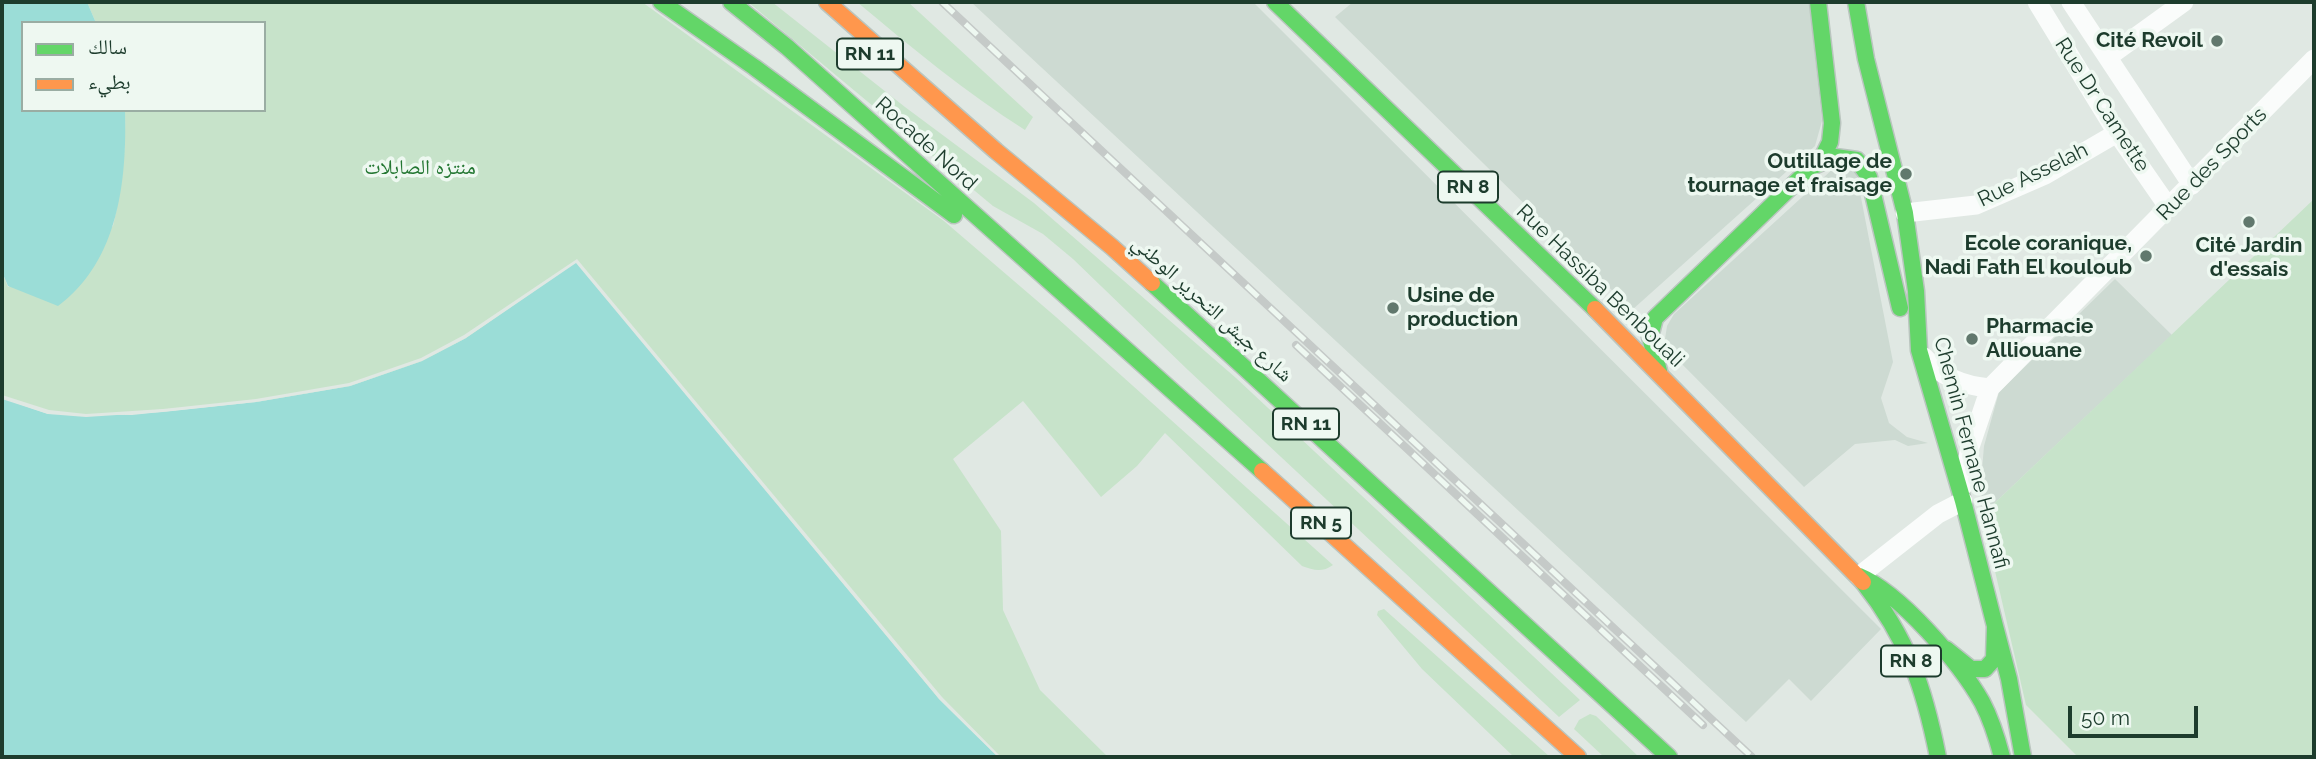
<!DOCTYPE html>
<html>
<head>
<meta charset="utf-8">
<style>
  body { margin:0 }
  #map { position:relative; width:2316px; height:759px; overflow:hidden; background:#e0e8e3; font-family:Raleway,"Noto Naskh Arabic",sans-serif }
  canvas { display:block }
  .frame { position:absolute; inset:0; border:4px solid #1d3c2d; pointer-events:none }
  .legend { position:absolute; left:21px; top:21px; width:245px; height:91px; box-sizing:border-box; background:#eef8f1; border:2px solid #9aada3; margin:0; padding:9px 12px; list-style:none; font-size:21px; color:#1d3c2d }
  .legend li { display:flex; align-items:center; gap:14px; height:35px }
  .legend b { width:35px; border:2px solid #9aada3 }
  .scale { position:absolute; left:2068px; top:706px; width:130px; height:32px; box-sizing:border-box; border:4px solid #1d3c2d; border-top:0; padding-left:9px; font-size:21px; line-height:24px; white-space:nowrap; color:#1d3c2d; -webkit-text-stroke:5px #eef8f1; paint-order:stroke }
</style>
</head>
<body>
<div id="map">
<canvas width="2316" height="759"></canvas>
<div class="frame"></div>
<ul class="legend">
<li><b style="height:9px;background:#63d668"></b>سالك</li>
<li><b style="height:9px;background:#ff974d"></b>بطيء</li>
</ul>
<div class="scale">50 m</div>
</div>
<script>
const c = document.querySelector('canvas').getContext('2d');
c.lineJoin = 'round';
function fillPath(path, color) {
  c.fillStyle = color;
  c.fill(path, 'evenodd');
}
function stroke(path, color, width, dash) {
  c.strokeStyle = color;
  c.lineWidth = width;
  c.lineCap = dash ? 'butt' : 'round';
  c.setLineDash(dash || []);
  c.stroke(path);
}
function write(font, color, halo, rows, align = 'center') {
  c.font = font + ' Raleway,"Noto Naskh Arabic",sans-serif';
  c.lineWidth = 7;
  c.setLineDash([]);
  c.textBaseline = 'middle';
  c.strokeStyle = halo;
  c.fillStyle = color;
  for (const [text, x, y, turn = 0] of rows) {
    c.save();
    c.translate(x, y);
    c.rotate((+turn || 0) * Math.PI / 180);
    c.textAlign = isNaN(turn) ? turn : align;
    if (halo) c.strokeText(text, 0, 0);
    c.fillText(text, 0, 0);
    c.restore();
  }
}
const built = new Path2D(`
  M 971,2 L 1253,2 L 1881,629 L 1811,701 L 1789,679 L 1746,722 Z
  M 1353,2 L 1809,2 L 1822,121 L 1815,146 L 1632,310 L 1335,17 Z
  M 1835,167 L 1856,172 L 1893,362 L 1881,398 L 1889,423 L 1907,437 L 1928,443 L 1908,446 L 1895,440 L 1855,444 L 1804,487 L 1668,350 L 1665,339 L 1667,326 L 1674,314 Z
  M 2115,279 L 2172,335 L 1982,515 L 1981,482 L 1984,446 L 1999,392 Z`);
const green = new Path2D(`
  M 87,2 L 642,2 L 944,221 L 1056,317 L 1333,565 C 1322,573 1313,570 1302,566 L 1165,433 L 1137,466 L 1101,497 L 1023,401 L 953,459 L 1001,531 L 1003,610 L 1040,690 L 1108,757 L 998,757 L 939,699 L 466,338 L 423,361 L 350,386 L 256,402 L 67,417 L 2,398 L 2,272 L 8,287 L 113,226 C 122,187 126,150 125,110 L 264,110 L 264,23 L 96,23 Z
  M 748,2 L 772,2 L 905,107 L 1034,203 L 1236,378 L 1580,700 L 1559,717 L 1188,370 L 1073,259 L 1043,234 L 993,206 Z
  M 857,2 L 908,2 L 1033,117 L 1025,130 C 965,92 911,47 857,2 Z
  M 2314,199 L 2314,757 L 2078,757 L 2026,705 L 1982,515 Z
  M 1384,609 L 1550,757 L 1514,757 L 1422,669 L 1377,615 L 1378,611 Z
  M 1590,714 L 1596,716 L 1639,757 L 1604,757 L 1574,729 L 1579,720 Z`);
const water = new Path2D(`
  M 2,2 L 87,2 L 96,23 L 23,23 L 23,110 L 125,110 C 127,180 119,261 58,306 L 8,286 L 2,272 Z
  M 576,262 L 939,699 L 998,757 L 2,757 L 2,399 L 48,414 L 132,415 L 256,402 L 350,386 L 422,361 L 466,338 Z`);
const pier = new Path2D(`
  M 577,259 L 942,697 L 1001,757 L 998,757 L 939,699 L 576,263 L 466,338 L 422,361 L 350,386 L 256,402 L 163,412 L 86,417 L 48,414 L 2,398 L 2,395 L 49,410 L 86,414 L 163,409 L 256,399 L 349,383 L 421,358 L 464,335 Z`);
const street = new Path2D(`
  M 2037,2 L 2117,133 L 2169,208
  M 2071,2 L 2192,185
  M 2108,57 L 2184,2
  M 1905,213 L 1976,205 L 2045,175 L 2117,133
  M 1924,357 C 1941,377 1964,386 1990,388
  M 1963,486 L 1970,447 L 1990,388 L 2314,59
  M 1859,576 L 1938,514 L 1963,501`);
const fast = new Path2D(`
  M 661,2 L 754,67 L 954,215
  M 731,2 L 787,47 L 1262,471
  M 1275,2 L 1595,309
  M 1856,2 L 1866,59 L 1905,213 L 1916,291 L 1919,350 L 1963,501 L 1995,626 L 1994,659 L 1985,669 L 1971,669 L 1946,649
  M 1811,167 L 1835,157 L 1857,160 L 1869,177 L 1900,308
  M 1152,283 L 1669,757
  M 1659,371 L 1650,337 L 1655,318 L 1823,156 L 1830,142 L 1832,123 L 1818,2
  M 1859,576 C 1900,593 1960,663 1982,702 C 1991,719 1997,738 2002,757
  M 1863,582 C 1908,639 1924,687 1938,757
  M 1995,626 L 2009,679 L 2023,757`);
const slow = new Path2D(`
  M 827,2 L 996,151 L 1112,247 L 1152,283
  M 1595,309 L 1863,582
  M 1262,471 L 1578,757`);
const rail = new Path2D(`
  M 942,2 L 1752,757
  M 1296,345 L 1703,725`);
const markers = [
  [2217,41,7,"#61786d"],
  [1906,174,7,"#61786d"],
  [2249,222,7,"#61786d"],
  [2146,256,7,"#61786d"],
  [1393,308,7,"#61786d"],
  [1972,339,7,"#61786d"]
];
const shields = [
  [870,54,66],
  [1468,187,60],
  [1306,424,66],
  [1321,523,60],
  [1911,661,60]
];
const shieldNames = [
  ["RN 11",870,54],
  ["RN 8",1468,187],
  ["RN 11",1306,424],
  ["RN 5",1321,523],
  ["RN 8",1911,661]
];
const poiNames = [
  ["Cité Revoil",2203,41],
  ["Outillage de",1892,162],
  ["tournage et fraisage",1892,186],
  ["Ecole coranique,",2132,244],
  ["Nadi Fath El kouloub",2132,268],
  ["Cité Jardin",2249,246,"center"],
  ["d'essais",2249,270,"center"],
  ["Usine de",1407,296,"left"],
  ["production",1407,320,"left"],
  ["Pharmacie",1986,327,"left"],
  ["Alliouane",1986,351,"left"]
];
const streetNames = [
  ["Rue Dr Camette",2102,105,57],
  ["Rocade Nord",926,144,42],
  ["Rue des Sports",2212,164,-46],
  ["Rue Asselah",2033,175,-26],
  ["Rue Hassiba Benbouali",1600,286,44],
  ["شارع جيش التحرير الوطني",1212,309,42],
  ["Chemin Fernane Hannafi",1971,453,75]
];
const parkNames = [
  ["منتزه الصابلات",420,168]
];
fillPath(built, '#cddad2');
fillPath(green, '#c7e3ca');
fillPath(water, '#9bddd7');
fillPath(pier, '#e0e8e3');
stroke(fast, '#bac5bf', 19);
stroke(slow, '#bac5bf', 19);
stroke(street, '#fafcfb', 19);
stroke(fast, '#63d668', 16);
stroke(slow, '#ff974d', 16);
stroke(rail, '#c5cac8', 8);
stroke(rail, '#eef8f1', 5, [16]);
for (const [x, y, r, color] of markers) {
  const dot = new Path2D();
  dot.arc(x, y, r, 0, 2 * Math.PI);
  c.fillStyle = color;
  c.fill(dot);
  stroke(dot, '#eef8f1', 2.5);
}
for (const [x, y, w] of shields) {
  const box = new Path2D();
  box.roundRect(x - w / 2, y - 15.5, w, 31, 5);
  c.fillStyle = '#eef8f1';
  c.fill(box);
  stroke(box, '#1d3c2d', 2);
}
write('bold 19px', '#1d3c2d', null, shieldNames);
write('bold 21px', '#1d3c2d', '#eef8f1', poiNames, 'right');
write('21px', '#1d3c2d', '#eef8f1', streetNames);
write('21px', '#237732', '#eef8f1', parkNames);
</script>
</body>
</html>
